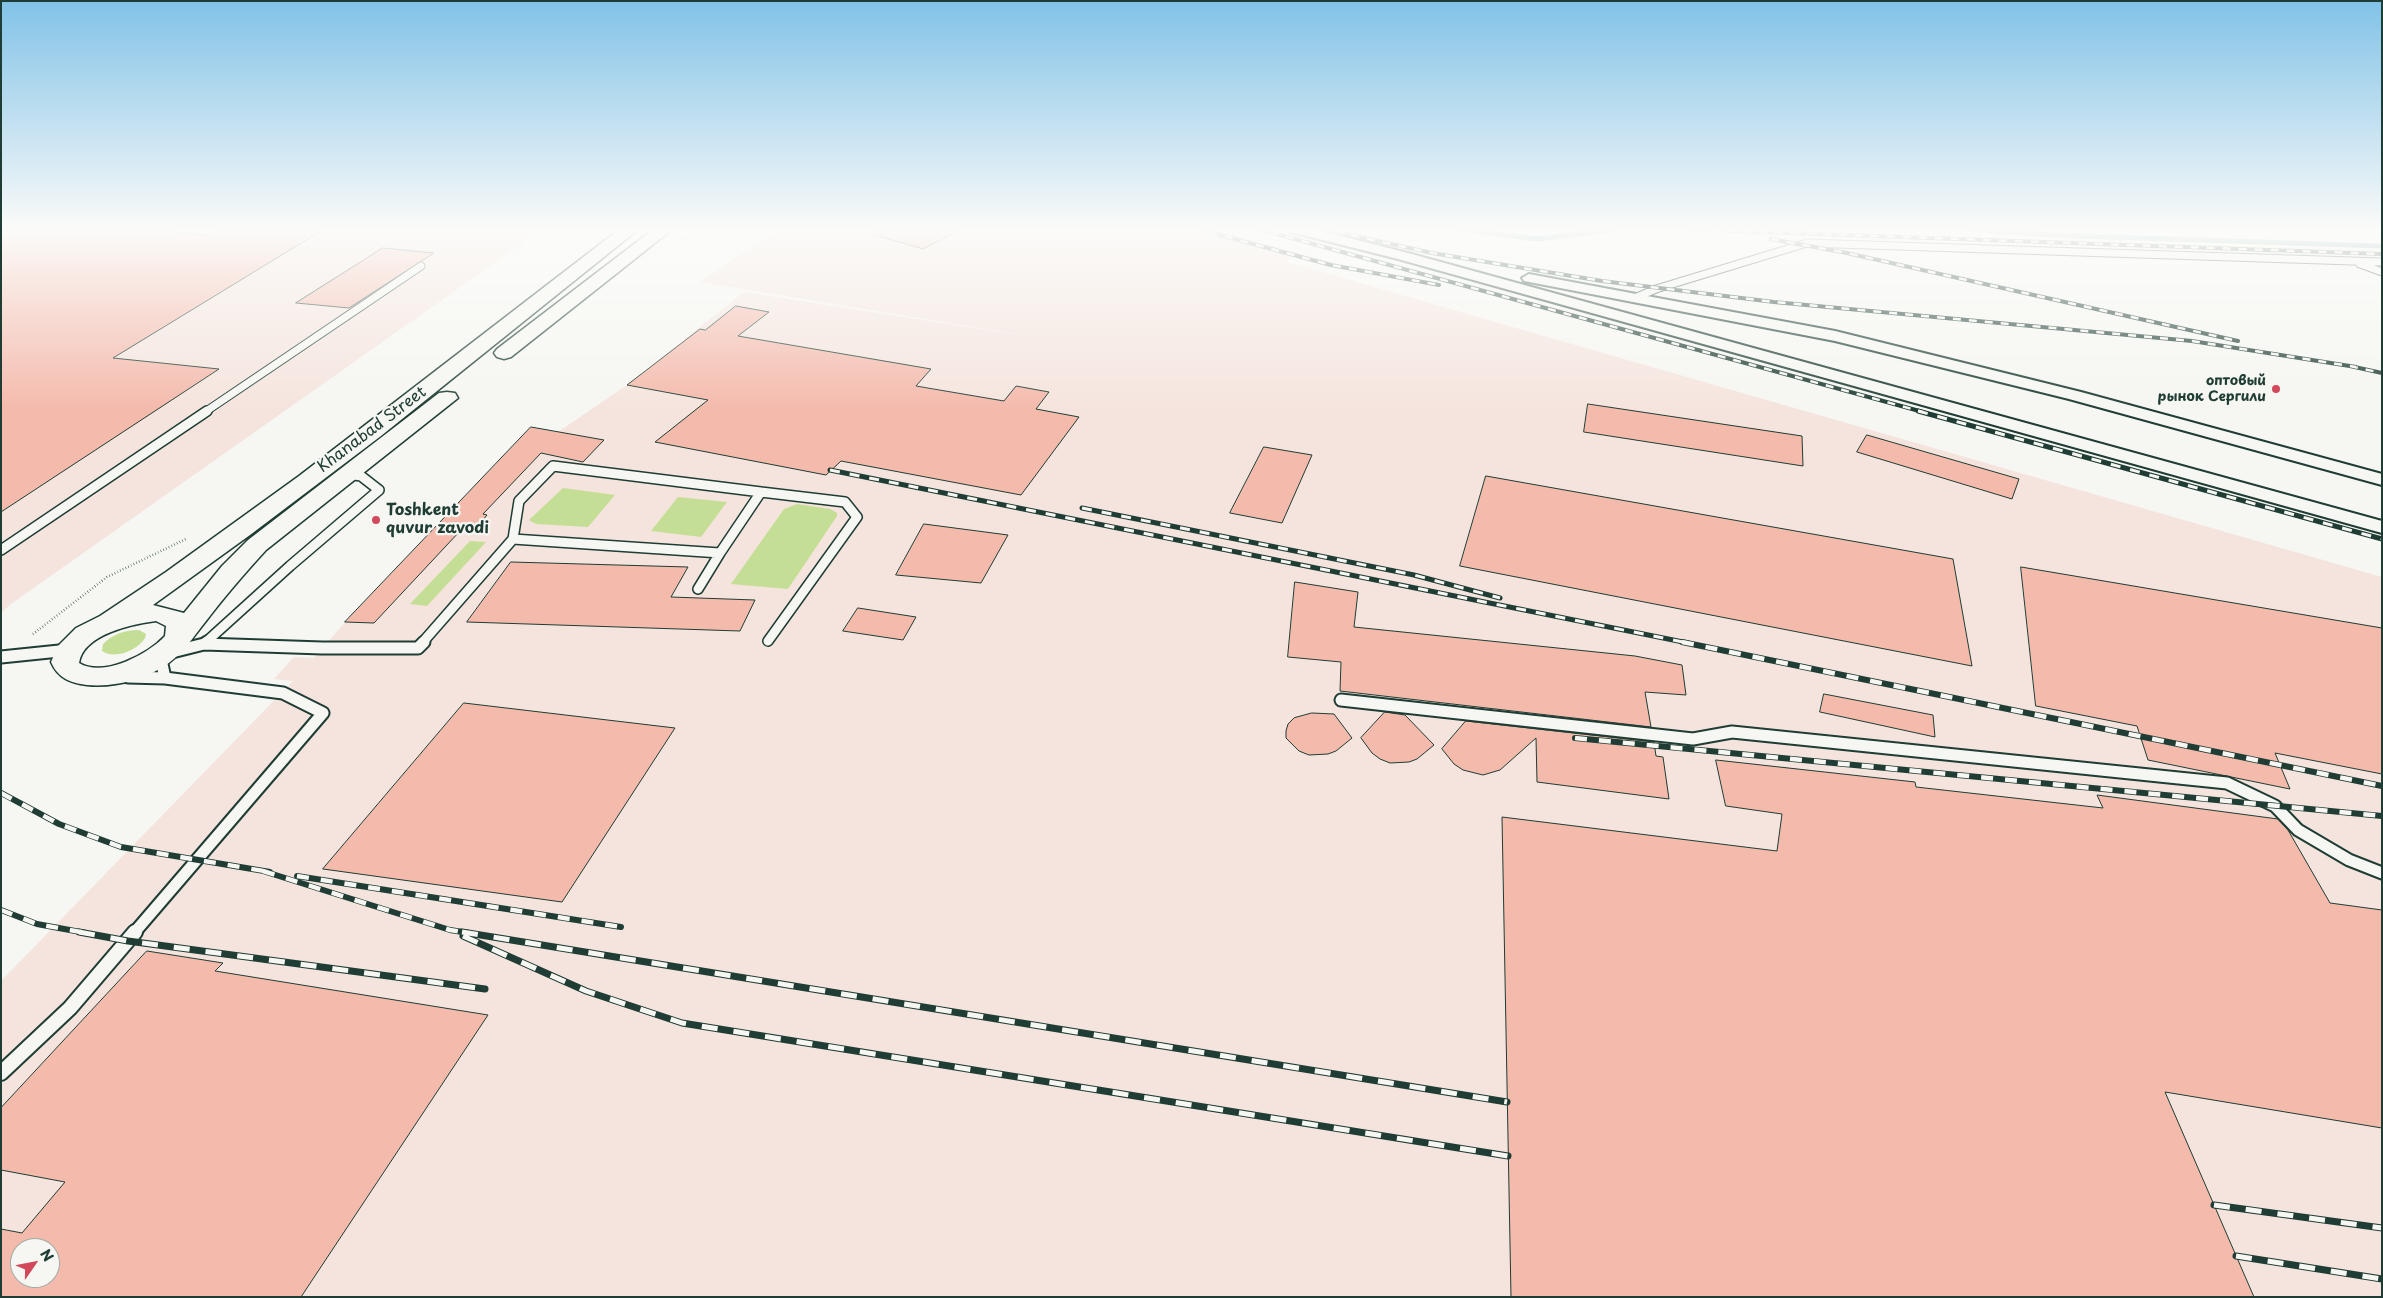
<!DOCTYPE html>
<html>
<head>
<meta charset="utf-8">
<style>
  body { margin:0 }
  #map { position:relative; width:2383px; height:1298px; overflow:hidden; background:#f6f6f2; font-family:"Playpen Sans",sans-serif }
  canvas { display:block }
  .frame { position:absolute; inset:0; border:2px solid #1f3d34; pointer-events:none }
  .north { position:absolute; left:10px; top:1238px; width:50px; height:50px; box-sizing:border-box; background:#f6f6f2; border:1px solid #a0aca6; border-radius:50%; rotate:57deg; font-size:14px; font-weight:700; line-height:20px; text-align:center; color:#1f3d34 }
  .north::after { content:''; display:block; margin:auto; width:18px; height:22px; background:#d1495b; clip-path:polygon(50% 0,100% 100%,50% 72%,0 100%) }
</style>
</head>
<body>
<div id="map">
<canvas width="2383" height="1298"></canvas>
<div class="frame"></div>
<div class="north">N</div>
</div>
<script>
const c = document.querySelector('canvas').getContext('2d');
c.lineJoin = 'round';
function fillPath(path, color) {
  c.fillStyle = color;
  c.fill(path, 'evenodd');
}
function stroke(path, color, width, dash) {
  c.strokeStyle = color;
  c.lineWidth = width;
  c.lineCap = dash ? 'butt' : 'round';
  c.setLineDash(dash || []);
  c.stroke(path);
}
function write(font, color, halo, rows, align = 'center') {
  c.font = font + ' "Playpen Sans",sans-serif';
  c.lineWidth = 4.5;
  c.setLineDash([]);
  c.textBaseline = 'middle';
  c.strokeStyle = halo;
  c.fillStyle = color;
  for (const [text, x, y, turn = 0] of rows) {
    c.save();
    c.translate(x, y);
    c.rotate((+turn || 0) * Math.PI / 180);
    c.textAlign = isNaN(turn) ? turn : align;
    if (halo) c.strokeText(text, 0, 0);
    c.fillText(text, 0, 0);
    c.restore();
  }
}
const built = new Path2D(`
  M 1,228 L 544,228 L 11,604 L 1,613 Z
  M 780,228 L 1212,228 L 1297,253 L 1287,262 L 2382,577 L 2382,1297 L 1,1297 L 1,981 L 293,681 L 274,679 L 294,657 L 314,658 L 345,622 L 531,427 L 558,432 L 627,385 L 744,292 L 1046,339 L 700,282 ZM 20,1248 L 50,1248 L 50,1278 L 20,1278 Z`);
const green = new Path2D(`
  M 563,488 L 615,495 L 588,527 L 536,524 L 529,520 Z
  M 678,497 L 727,502 L 701,537 L 651,531 Z
  M 797,504 L 830,509 L 837,513 L 837,516 L 788,589 L 731,584 L 784,509 Z
  M 470,541 L 486,542 L 427,606 L 410,604 Z
  M 139,630 L 146,634 L 145,638 C 138,650 115,660 102,651 L 103,644 C 113,634 125,630 139,630 Z`);
const stream = new Path2D(`
  M 1451,228 L 1536,239 L 1628,228
  M 1954,228 L 2052,235 L 2382,246`);
const building = new Path2D(`
  M 1,228 L 136,228 L 206,235 L 218,228 L 326,228 L 113,358 L 219,369 L 1,512 Z
  M 872,228 L 963,228 L 923,249 L 871,234 Z
  M 383,248 L 434,253 L 349,308 L 296,303 Z
  M 736,306 L 769,312 L 738,336 L 931,369 L 916,386 L 1004,401 L 1016,386 L 1049,392 L 1036,409 L 1079,417 L 1021,495 L 841,461 L 826,475 L 655,442 L 708,400 L 627,385 L 700,329 L 705,330 Z
  M 1588,404 L 1802,436 L 1803,466 L 1584,432 Z
  M 531,427 L 604,440 L 583,462 L 541,453 L 483,514 L 487,515 L 472,533 L 460,531 L 374,623 L 345,622 Z
  M 1867,435 L 2019,479 L 2012,499 L 1857,452 Z
  M 1264,447 L 1312,455 L 1282,523 L 1230,513 Z
  M 1486,476 L 1953,559 L 1972,666 L 1460,566 Z
  M 924,524 L 1008,535 L 981,583 L 896,575 Z
  M 511,562 L 688,567 L 671,597 L 755,600 L 740,631 L 467,622 Z
  M 2021,567 L 2382,628 L 2382,774 L 2275,753 L 2290,789 L 2148,760 L 2137,726 L 2036,706 Z
  M 1295,582 L 1358,592 L 1354,627 L 1635,656 L 1682,665 L 1686,695 L 1645,692 L 1651,727 L 1340,691 L 1341,662 L 1288,657 Z
  M 858,608 L 916,617 L 903,640 L 843,631 Z
  M 1824,694 L 1933,715 L 1935,737 L 1820,712 Z
  M 464,703 L 675,728 L 562,902 L 323,869 Z
  M 1385,712 L 1405,715 L 1434,745 L 1417,759 L 1409,762 L 1390,763 L 1380,759 L 1372,753 L 1361,738 Z
  M 1312,713 L 1334,714 L 1352,738 L 1336,751 L 1328,754 L 1309,755 L 1299,751 L 1286,738 L 1286,731 L 1288,724 L 1294,718 Z
  M 1466,721 L 1654,742 L 1656,756 L 1663,757 L 1669,799 L 1537,782 L 1536,738 L 1500,770 L 1483,775 L 1463,770 L 1454,764 L 1442,749 Z
  M 1716,760 L 1915,782 L 1916,787 L 2103,808 L 2097,795 L 2278,819 L 2288,830 L 2330,903 L 2382,910 L 2382,1128 L 2165,1092 L 2254,1297 L 1511,1297 L 1502,817 L 1777,851 L 1782,814 L 1726,806 Z
  M 147,951 L 223,963 L 215,971 L 488,1015 L 301,1297 L 1,1297 L 1,1229 L 22,1233 L 65,1182 L 1,1170 L 1,1108 ZM 20,1248 L 50,1248 L 50,1278 L 20,1278 Z`);
const path = new Path2D(`
  M 683,239 L 698,228
  M 33,634 L 107,577 L 186,539`);
const laneFar3 = new Path2D(`
  M 2360,264 L 2382,272
  M 1637,297 L 1656,289 L 1807,243 L 2382,262
  M 205,412 L 421,266`);
const laneFar2 = new Path2D(`
  M 513,539 L 519,501 L 553,466 L 761,492
  M 1,550 L 207,411
  M 698,589 L 720,553
  M 205,643 L 290,566 L 379,490 L 361,476 L 348,474
  M 422,643 L 513,539 L 720,553 L 761,492 L 845,502 L 857,517 L 768,641`);
const laneFar1 = new Path2D(`
  M 204,644 L 207,642
  M 1,657 L 69,650
  M 128,677 L 165,678 L 283,693 L 323,713 L 134,933
  M 165,678 L 160,655 L 204,644 L 322,648 L 418,648 L 424,642
  M 1341,700 L 1693,739 L 1732,732 L 2227,783 L 2275,806 L 2298,830 L 2349,860 L 2382,873`);
const lane = new Path2D(`
  M 1,1073 L 70,1008 L 135,932`);
const street = new Path2D(`
  M 1286,228 L 1310,228 L 1408,253 L 2382,521 L 2382,533 L 1398,259 L 1287,231 Z
  M 1529,274 L 1835,331 L 2081,392 L 2382,474 L 2382,485 L 2069,399 L 1835,341 L 1524,281 L 1522,278 Z`);
const secondary = new Path2D(`
  M 621,228 L 640,228 L 381,436 L 250,535 L 153,605 L 184,613 L 222,566 L 248,540 L 439,393 L 447,392 L 455,393 L 458,398 L 266,550 C 245,573 225,596 206,621 C 197,632 188,646 177,656 C 155,677 117,688 87,685 C 70,683 58,678 51,662 L 58,646 L 76,628 L 100,616 L 166,572 L 299,476 ZM 156,621 L 166,626 L 165,636 C 148,654 104,678 79,663 C 83,634 133,624 156,621 Z
  M 655,228 L 674,228 L 511,357 L 504,359 L 497,357 L 494,353 L 497,349 Z`);
const railFar3 = new Path2D(`
  M 1194,228 L 1331,265 L 1439,285
  M 1255,228 L 1923,412
  M 1320,228 L 1432,253 L 1602,281 L 1774,302 L 2192,341 L 2356,367
  M 1647,228 L 2382,254
  M 1771,239 L 1847,253 L 2238,341
  M 2350,366 L 2382,373`);
const railFar2 = new Path2D(`
  M 1918,411 L 2382,539
  M 830,470 L 1688,643
  M 1082,508 L 1414,575 L 1500,598`);
const railFar1 = new Path2D(`
  M 1682,642 L 2382,786
  M 1575,738 L 2382,816
  M 1,793 L 59,824 L 121,847 L 270,872
  M 263,871 L 450,930 L 469,933
  M 297,876 L 621,927
  M 1,910 L 37,924 L 86,933`);
const rail = new Path2D(`
  M 79,932 L 128,941 L 485,989
  M 462,932 L 1507,1102
  M 463,936 L 586,991 L 682,1023 L 1508,1156
  M 2214,1205 L 2382,1228
  M 2236,1256 L 2382,1279`);
const markers = [
  [2276,389,5,"#d1495b"],
  [376,520,5,"#d1495b"]
];
const farPoinames = [
  ["оптовый",2266,381],
  ["рынок Сергили",2266,397]
];
const streetNames = [
  ["Khanabad Street",372,430,-37]
];
const poiNames = [
  ["Toshkent",386,511],
  ["quvur zavodi",386,529]
];
fillPath(built, '#f5e4dd');
fillPath(green, '#c5de95');
stroke(stream, '#5d999e', 5);
fillPath(building, '#f4baac');
stroke(building, '#1f3d34', 1);
stroke(laneFar3, '#1f3d34', 9);
stroke(laneFar2, '#1f3d34', 12);
stroke(laneFar1, '#1f3d34', 15);
stroke(lane, '#1f3d34', 18);
stroke(street, '#1f3d34', 4);
stroke(secondary, '#1f3d34', 3);
stroke(path, '#1f3d34', 2.5, [0.5, 2.5]);
stroke(laneFar3, '#f6f6f2', 7);
stroke(laneFar2, '#f6f6f2', 9);
stroke(laneFar1, '#f6f6f2', 11);
stroke(lane, '#f6f6f2', 14);
fillPath(street, '#f6f6f2');
fillPath(secondary, '#f6f6f2');
stroke(railFar3, '#1f3d34', 4);
stroke(railFar2, '#1f3d34', 5);
stroke(railFar1, '#1f3d34', 6);
stroke(rail, '#1f3d34', 7);
stroke(railFar3, '#f6f6f2', 2.5, [8]);
stroke(railFar2, '#f6f6f2', 3, [10]);
stroke(railFar1, '#f6f6f2', 4.5, [12]);
stroke(rail, '#f6f6f2', 5, [16]);
const sky = c.createLinearGradient(0, 0, 0, 410);
sky.addColorStop(0, '#81c2e7');
sky.addColorStop(0.56, '#fbfbf9');
sky.addColorStop(1, '#fbfbf900');
c.fillStyle = sky;
c.fillRect(0, 0, 2383, 410);
for (const [x, y, r, color] of markers) {
  const dot = new Path2D();
  dot.arc(x, y, r, 0, 2 * Math.PI);
  c.fillStyle = color;
  c.fill(dot);
  stroke(dot, '#f6f6f2', 2);
}
write('bold 14px', '#1f3d34', '#f6f6f2', farPoinames, 'right');
write('16px', '#1f3d34', '#f6f6f2', streetNames);
write('bold 16px', '#1f3d34', '#f6f6f2', poiNames, 'left');
</script>
</body>
</html>
